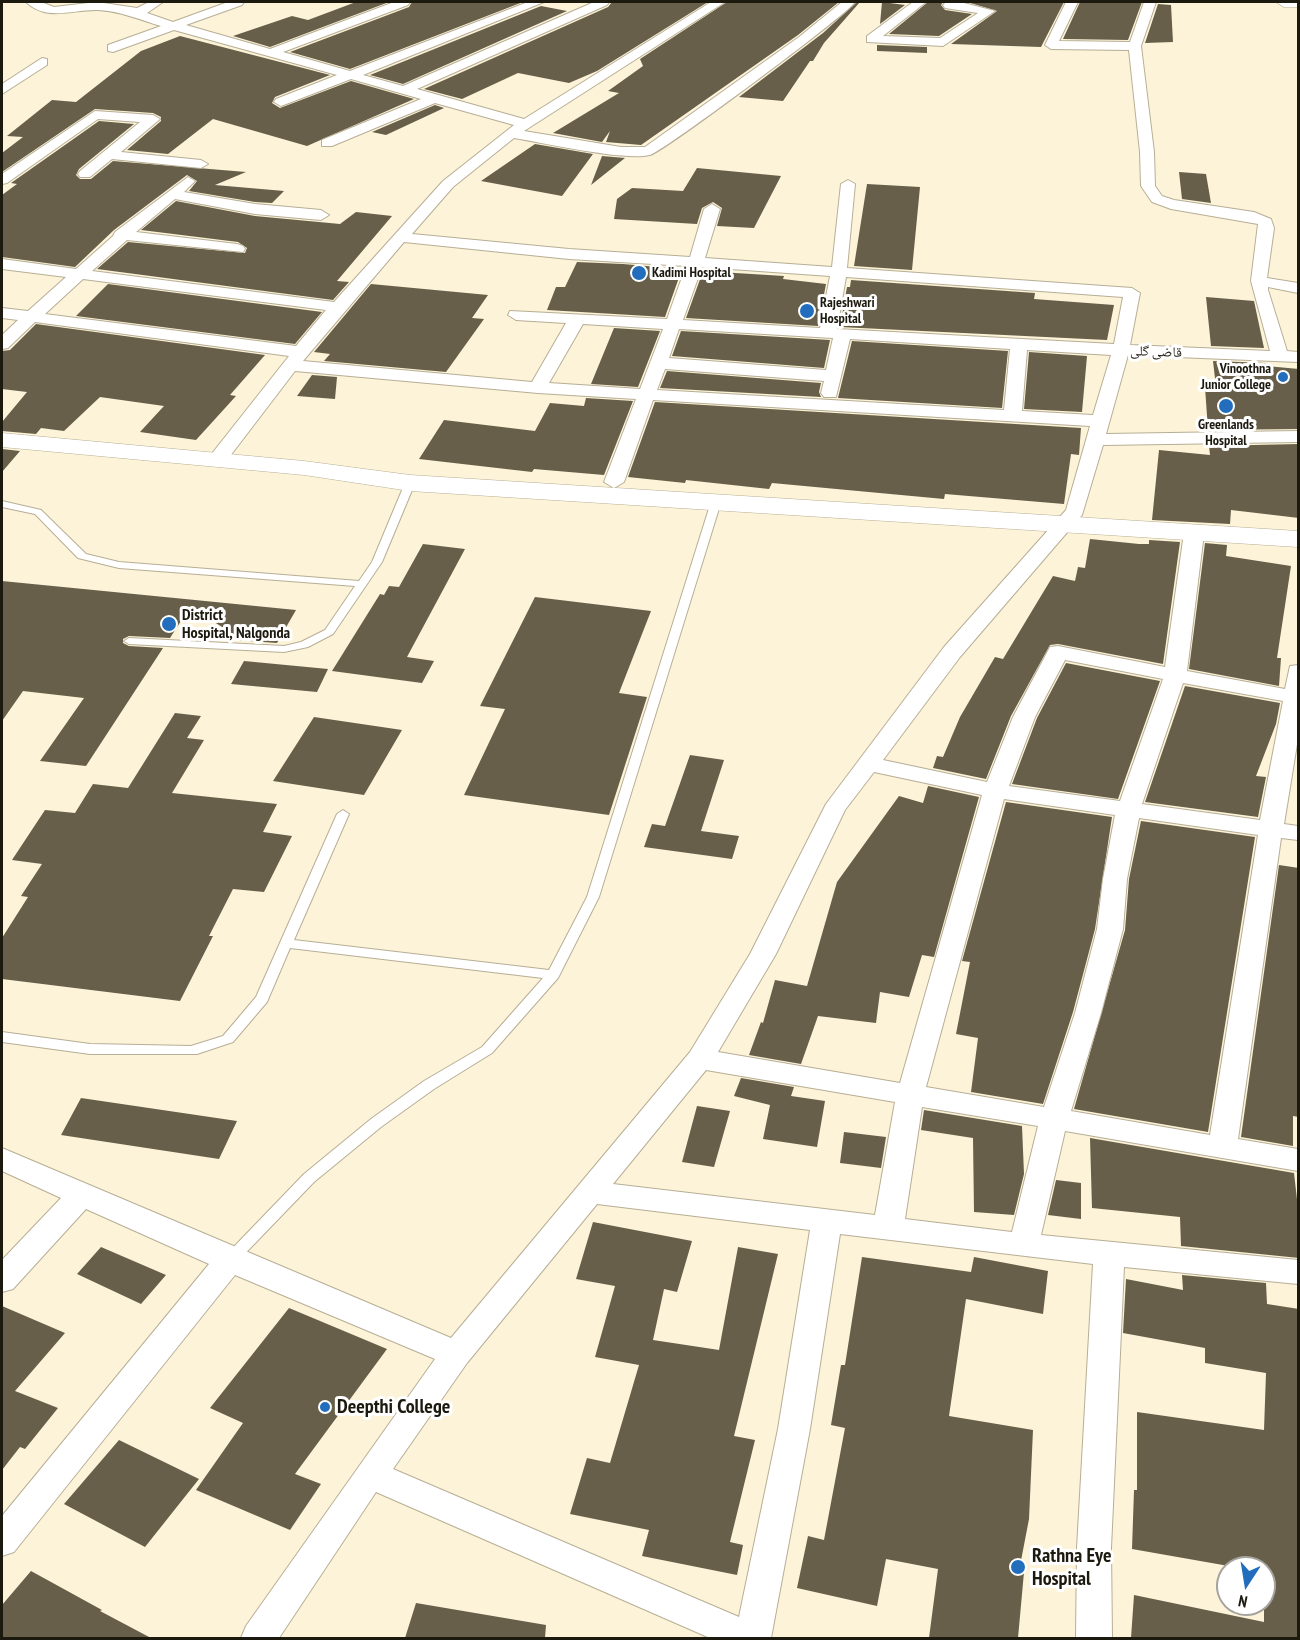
<!DOCTYPE html>
<html>
<head>
<meta charset="utf-8">
<style>
  body { margin:0 }
  #map { position:relative; width:1300px; height:1640px; overflow:hidden; background:#fcf3d9; font-family:"PT Sans Narrow",sans-serif }
  canvas { display:block }
  .frame { position:absolute; inset:0; border:3px solid #1c190f; pointer-events:none }
  .north { position:absolute; left:1216px; top:1556px; width:60px; height:60px; box-sizing:border-box; background:#fff; border:2px solid #a4a39f; border-radius:50%; rotate:192deg; font-size:16px; font-weight:700; line-height:24px; text-align:center; color:#1c190f }
  .north::after { content:''; display:block; margin:auto; width:21px; height:27px; background:#226ebd; clip-path:polygon(50% 0,100% 100%,50% 72%,0 100%) }
</style>
</head>
<body>
<div id="map">
<canvas width="1300" height="1640"></canvas>
<div class="frame"></div>
<div class="north">N</div>
</div>
<script>
const c = document.querySelector('canvas').getContext('2d');
c.lineJoin = 'round';
function fillPath(path, color) {
  c.fillStyle = color;
  c.fill(path, 'evenodd');
}
function stroke(path, color, width, dash) {
  c.strokeStyle = color;
  c.lineWidth = width;
  c.lineCap = dash ? 'butt' : 'round';
  c.setLineDash(dash || []);
  c.stroke(path);
}
function write(font, color, halo, rows, align = 'center') {
  c.font = font + ' "PT Sans Narrow","Noto Naskh Arabic",sans-serif';
  c.lineWidth = 6;
  c.setLineDash([]);
  c.textBaseline = 'middle';
  c.strokeStyle = halo;
  c.fillStyle = color;
  for (const [text, x, y, turn = 0] of rows) {
    c.save();
    c.translate(x, y);
    c.rotate((+turn || 0) * Math.PI / 180);
    c.textAlign = isNaN(turn) ? turn : align;
    if (halo) c.strokeText(text, 0, 0);
    c.fillText(text, 0, 0);
    c.restore();
  }
}
const building = new Path2D(`
  M 356,2 L 389,2 L 270,47 L 233,36 L 292,16 L 308,20 Z
  M 412,2 L 523,2 L 350,69 L 290,52 L 409,7 Z
  M 612,2 L 708,2 L 597,71 L 569,83 L 518,73 L 462,99 L 424,89 L 608,7 Z
  M 727,2 L 839,2 L 798,35 L 641,145 L 606,142 L 610,131 L 602,142 L 553,133 L 619,93 L 608,91 L 643,66 L 640,59 Z
  M 857,2 L 860,2 L 824,43 L 813,61 L 810,61 L 783,101 L 739,97 L 823,33 Z
  M 882,2 L 905,5 L 880,24 Z
  M 928,2 L 943,2 L 941,5 L 945,10 L 972,14 L 939,36 L 889,34 Z
  M 967,2 L 1064,2 L 1041,47 L 951,44 L 997,11 Z
  M 1080,2 L 1142,2 L 1128,40 L 1063,39 Z
  M 1158,4 L 1171,5 L 1173,42 L 1145,43 Z
  M 541,6 L 567,11 L 403,84 L 370,75 Z
  M 180,36 L 330,75 L 275,97 L 272,103 L 280,108 L 351,81 L 414,99 L 307,146 L 213,119 L 168,154 L 127,150 L 161,121 L 161,117 L 153,113 L 95,109 L 2,172 L 2,153 L 23,137 L 7,136 L 52,100 L 76,102 L 141,51 Z
  M 877,45 L 927,47 L 927,53 L 877,51 Z
  M 435,105 L 444,108 L 386,135 L 372,132 Z
  M 99,121 L 134,124 L 79,169 L 76,175 L 80,179 L 91,179 L 113,161 L 246,172 L 215,185 L 284,191 L 272,203 L 255,202 L 189,191 L 197,181 L 187,175 L 114,230 L 75,267 L 2,257 L 2,195 L 17,184 L 11,183 Z
  M 535,144 L 593,154 L 562,196 L 481,181 Z
  M 602,156 L 625,158 L 591,185 Z
  M 697,168 L 781,176 L 754,228 L 717,226 L 722,208 L 713,202 L 702,208 L 697,224 L 614,219 L 617,199 L 632,188 L 683,191 Z
  M 1179,172 L 1206,174 L 1211,203 L 1182,199 Z
  M 867,184 L 920,187 L 912,270 L 854,266 Z
  M 176,201 L 255,216 L 340,224 L 356,212 L 392,216 L 337,281 L 349,282 L 333,300 L 97,269 L 128,242 L 245,253 L 247,248 L 238,242 L 141,230 Z
  M 577,262 L 623,264 L 682,269 L 665,317 L 547,310 L 556,287 L 565,287 Z
  M 703,271 L 784,276 L 783,279 L 826,284 L 818,326 L 686,318 Z
  M 851,280 L 1035,293 L 1034,299 L 1114,305 L 1107,340 L 840,327 L 847,287 L 850,287 Z
  M 108,284 L 322,312 L 295,344 L 76,316 Z
  M 371,284 L 488,295 L 472,318 L 484,319 L 446,372 L 324,361 L 330,354 L 314,352 Z
  M 1206,297 L 1254,301 L 1264,348 L 1211,346 Z
  M 36,324 L 265,355 L 230,395 L 236,396 L 196,440 L 140,432 L 164,406 L 100,397 L 64,431 L 41,428 L 36,434 L 2,431 L 2,422 L 27,392 L 2,389 L 2,351 L 10,350 Z
  M 614,328 L 660,331 L 638,387 L 591,384 Z
  M 681,331 L 830,340 L 824,368 L 672,356 Z
  M 852,341 L 1008,351 L 1002,408 L 838,398 Z
  M 1029,352 L 1087,356 L 1082,412 L 1024,409 Z
  M 1213,361 L 1266,363 L 1266,366 L 1299,369 L 1299,429 L 1208,430 L 1205,387 L 1216,387 Z
  M 667,371 L 821,383 L 819,392 L 821,397 L 660,388 Z
  M 312,375 L 337,377 L 335,399 L 297,396 Z
  M 586,398 L 633,401 L 604,475 L 534,469 L 532,472 L 419,459 L 444,420 L 535,431 L 550,403 L 584,406 Z
  M 655,402 L 1081,428 L 1079,455 L 1071,454 L 1064,504 L 945,494 L 944,499 L 772,483 L 769,489 L 686,480 L 685,483 L 628,477 Z
  M 1299,444 L 1299,518 L 1231,510 L 1230,524 L 1152,520 L 1159,450 L 1210,455 L 1209,446 Z
  M 2,449 L 20,451 L 2,472 Z
  M 1090,539 L 1139,544 L 1149,544 L 1149,540 L 1180,542 L 1163,664 L 1058,644 L 1050,645 L 1011,716 L 986,779 L 933,768 L 937,756 L 943,757 L 960,717 L 995,657 L 1003,659 L 1053,576 L 1075,581 L 1078,567 L 1085,568 Z
  M 1205,543 L 1227,545 L 1226,556 L 1291,566 L 1277,658 L 1281,658 L 1279,686 L 1189,669 Z
  M 423,544 L 465,549 L 407,657 L 434,661 L 422,683 L 332,671 L 380,594 L 384,595 L 389,586 L 399,587 Z
  M 2,581 L 195,600 L 296,610 L 277,643 L 221,639 L 227,630 L 190,607 L 170,638 L 129,636 L 123,639 L 123,643 L 129,646 L 163,648 L 86,766 L 40,761 L 84,698 L 23,691 L 2,721 Z
  M 535,597 L 651,611 L 619,693 L 647,697 L 609,815 L 464,795 L 505,709 L 480,706 Z
  M 244,661 L 328,669 L 317,692 L 231,684 Z
  M 1066,663 L 1160,681 L 1118,799 L 1012,784 L 1037,718 Z
  M 1185,686 L 1280,703 L 1276,724 L 1256,776 L 1266,777 L 1258,817 L 1145,802 Z
  M 175,713 L 201,716 L 187,738 L 204,740 L 172,793 L 277,804 L 263,832 L 292,836 L 264,892 L 233,889 L 209,936 L 213,936 L 180,1001 L 2,979 L 2,938 L 28,897 L 21,896 L 42,864 L 12,860 L 45,810 L 75,813 L 93,784 L 128,788 Z
  M 314,717 L 402,730 L 364,795 L 273,781 Z
  M 690,755 L 724,760 L 701,831 L 739,836 L 732,859 L 644,847 L 652,824 L 665,826 Z
  M 928,786 L 979,797 L 934,957 L 922,955 L 909,997 L 880,992 L 876,1023 L 818,1016 L 801,1064 L 749,1055 L 761,1022 L 763,1023 L 775,980 L 807,986 L 837,882 L 899,796 L 923,803 Z
  M 1006,802 L 1112,817 L 1095,929 L 1073,1012 L 1043,1104 L 971,1092 L 978,1038 L 956,1034 L 970,962 L 962,961 Z
  M 1141,821 L 1255,837 L 1208,1132 L 1074,1109 L 1125,930 L 1129,879 Z
  M 1279,865 L 1299,868 L 1299,1117 L 1293,1116 L 1293,1146 L 1241,1137 Z
  M 741,1078 L 794,1087 L 791,1096 L 825,1101 L 817,1147 L 763,1139 L 770,1105 L 734,1096 Z
  M 81,1098 L 237,1121 L 219,1159 L 61,1135 Z
  M 697,1106 L 730,1111 L 714,1167 L 682,1162 Z
  M 924,1110 L 1022,1126 L 1024,1174 L 1014,1215 L 974,1212 L 973,1138 L 921,1130 Z
  M 844,1132 L 886,1137 L 881,1168 L 840,1163 Z
  M 1090,1138 L 1294,1173 L 1299,1217 L 1299,1258 L 1181,1246 L 1180,1217 L 1092,1208 Z
  M 1056,1180 L 1081,1183 L 1081,1219 L 1048,1215 Z
  M 593,1222 L 692,1241 L 677,1292 L 664,1289 L 653,1340 L 719,1350 L 738,1247 L 778,1254 L 734,1436 L 755,1440 L 730,1542 L 743,1545 L 737,1575 L 642,1556 L 649,1530 L 570,1514 L 587,1458 L 610,1463 L 639,1365 L 595,1357 L 615,1286 L 576,1279 Z
  M 101,1247 L 166,1275 L 141,1304 L 77,1274 Z
  M 862,1257 L 971,1272 L 974,1257 L 1048,1271 L 1043,1314 L 966,1299 L 949,1416 L 1033,1430 L 1029,1519 L 1019,1571 L 1024,1572 L 1018,1638 L 929,1638 L 938,1569 L 886,1559 L 877,1606 L 797,1588 L 808,1536 L 824,1540 L 845,1428 L 831,1425 L 841,1365 L 845,1365 Z
  M 1182,1275 L 1266,1283 L 1267,1304 L 1299,1309 L 1299,1638 L 1131,1638 L 1134,1595 L 1264,1622 L 1264,1568 L 1240,1568 L 1132,1549 L 1134,1490 L 1137,1490 L 1137,1412 L 1264,1430 L 1266,1373 L 1205,1363 L 1205,1348 L 1123,1333 L 1126,1279 L 1183,1290 Z
  M 2,1306 L 65,1333 L 15,1391 L 58,1408 L 25,1449 L 20,1447 L 2,1470 Z
  M 289,1308 L 387,1349 L 295,1474 L 321,1484 L 290,1530 L 196,1490 L 243,1423 L 210,1408 Z
  M 119,1440 L 199,1479 L 145,1547 L 64,1504 Z
  M 31,1571 L 102,1610 L 100,1611 L 151,1638 L 2,1638 L 2,1605 Z
  M 416,1603 L 546,1625 L 545,1638 L 405,1638 Z`);
const service = new Path2D(`
  M 410,480 L 415,483 L 382,562 L 333,634 L 308,647 L 284,652 L 129,644 L 124,641 L 129,638 L 284,646 L 301,642 L 325,630 L 355,586 L 119,568 L 78,558 L 35,514 L 2,507 L 2,501 L 41,510 L 86,554 L 119,562 L 359,581 L 372,562 L 405,483 Z
  M 716,499 L 721,502 L 599,897 L 558,978 L 492,1053 L 434,1089 L 381,1127 L 314,1182 L 235,1264 L 230,1266 L 225,1264 L 222,1260 L 225,1256 L 304,1174 L 371,1119 L 424,1081 L 482,1047 L 543,978 L 290,948 L 267,1002 L 233,1042 L 197,1054 L 90,1054 L 2,1042 L 2,1032 L 90,1044 L 191,1046 L 223,1036 L 256,997 L 337,814 L 343,810 L 349,814 L 294,940 L 549,970 L 587,897 L 711,502 Z`);
const minor = new Path2D(`
  M 26,2 L 41,2 L 54,7 L 97,2 L 137,8 L 149,2 L 163,2 L 147,13 L 173,22 L 228,2 L 244,2 L 242,5 L 186,25 L 270,49 L 394,2 L 410,2 L 408,5 L 283,52 L 350,71 L 528,2 L 544,2 L 363,75 L 403,86 L 594,2 L 609,2 L 607,5 L 417,89 L 524,119 L 711,2 L 725,2 L 524,131 L 621,147 L 645,147 L 799,37 L 842,2 L 855,2 C 847,15 664,151 650,155 C 622,161 546,143 514,138 L 453,187 L 412,234 L 569,249 L 690,257 L 704,209 L 712,204 L 720,209 L 705,258 L 832,267 L 841,184 L 848,180 L 855,184 L 847,268 L 1132,288 L 1140,293 L 1130,345 L 1270,351 L 1251,281 L 1258,224 L 1171,209 L 1152,202 L 1141,186 L 1140,152 L 1129,50 L 1051,49 L 1045,45 L 1066,2 L 1078,2 L 1059,41 L 1130,42 L 1144,2 L 1156,2 L 1141,46 L 1154,152 L 1155,186 L 1162,196 L 1174,200 L 1254,212 L 1271,219 L 1274,228 L 1267,278 L 1298,283 L 1298,293 L 1268,287 L 1268,290 L 1287,351 L 1298,352 L 1298,362 L 1128,355 L 1106,434 L 1298,431 L 1298,442 L 1103,445 L 1082,515 L 960,657 L 883,760 L 987,782 L 1013,717 L 1050,647 L 1058,646 L 1165,667 L 1184,533 L 1187,529 L 1201,529 L 1204,533 L 1187,671 L 1285,689 L 1290,666 L 1298,665 L 1298,738 L 1284,824 L 1298,826 L 1298,840 L 1281,838 L 1238,1139 L 1298,1149 L 1298,1171 L 1065,1131 L 1041,1235 L 1298,1260 L 1298,1284 L 1124,1267 L 1111,1548 L 1112,1638 L 1076,1638 L 1077,1548 L 1093,1264 L 840,1234 L 810,1429 L 771,1638 L 710,1638 L 376,1492 L 279,1638 L 241,1638 L 246,1626 L 435,1359 L 235,1275 L 14,1552 L 2,1556 L 2,1516 L 209,1264 L 86,1209 L 13,1289 L 2,1292 L 2,1260 L 61,1198 L 2,1171 L 2,1148 L 451,1338 L 690,1052 L 750,954 L 826,804 L 944,647 L 1066,510 L 1090,426 L 653,400 L 624,482 L 614,488 L 604,482 L 636,399 L 538,393 L 295,371 L 224,464 L 210,464 L 208,460 L 210,456 L 289,356 L 35,322 L 8,348 L 2,349 L 2,335 L 18,320 L 2,318 L 2,308 L 28,311 L 66,277 L 2,269 L 2,259 L 76,269 L 113,236 L 115,232 L 188,177 L 195,181 L 184,192 L 255,204 L 321,210 L 329,215 L 321,220 L 255,214 L 175,199 L 136,232 L 237,244 L 243,246 L 245,249 L 243,252 L 127,240 L 92,271 L 334,302 L 443,181 L 514,125 L 435,103 L 332,146 L 322,146 L 322,140 L 421,99 L 351,79 L 281,106 L 274,102 L 276,99 L 337,75 L 174,30 L 113,52 L 108,51 L 108,45 L 161,26 C 140,20 121,11 98,10 C 73,9 47,22 26,2 ZM 404,242 L 569,259 L 686,266 L 667,319 L 510,311 L 508,315 L 516,320 L 566,323 L 532,382 L 303,361 ZM 702,267 L 830,276 L 820,328 L 683,320 ZM 846,277 L 1123,297 L 1114,344 L 837,329 ZM 83,279 L 326,310 L 296,346 L 45,314 ZM 583,324 L 663,329 L 640,389 L 549,383 ZM 679,329 L 833,338 L 826,370 L 669,358 ZM 850,339 L 1010,349 L 1004,410 L 657,390 L 665,369 L 824,381 L 821,393 L 824,397 L 836,397 ZM 1027,350 L 1111,355 L 1093,415 L 1022,411 ZM 1065,660 L 1163,679 L 1120,801 L 1009,786 L 1035,717 ZM 1183,683 L 1283,701 L 1260,820 L 1142,804 ZM 874,772 L 982,795 L 900,1083 L 718,1052 L 776,954 L 845,810 ZM 1004,799 L 1115,815 L 1103,879 L 1097,929 L 1075,1013 L 1044,1107 L 926,1087 ZM 1139,818 L 1258,835 L 1210,1135 L 1071,1111 L 1101,1013 L 1123,929 L 1127,879 ZM 706,1070 L 895,1102 L 875,1215 L 613,1184 ZM 922,1107 L 1038,1126 L 1012,1232 L 905,1219 ZM 597,1204 L 810,1230 L 778,1429 L 739,1617 L 393,1469 L 467,1363 Z
  M 913,2 L 926,2 L 883,36 L 940,38 L 978,13 L 945,8 L 943,5 L 946,2 L 960,2 L 995,11 L 943,46 L 867,42 L 867,36 Z
  M 42,58 L 47,59 L 47,65 L 2,94 L 2,84 Z
  M 95,111 L 153,115 L 160,119 L 121,152 L 201,160 L 208,164 L 201,168 L 112,159 L 90,177 L 80,177 L 78,174 L 80,171 L 140,122 L 98,119 L 7,183 L 2,184 L 2,174 Z`);
const tertiary = new Path2D(`
  M 2,433 L 304,461 L 410,475 L 1298,531 L 1298,547 L 410,491 L 304,475 L 2,447 Z`);
const secondary = new Path2D(`
  M 1276,2 L 1298,2 L 1298,7 L 1284,7 Z`);
const markers = [
  [639,273,8,"#226ebd"],
  [807,311,8,"#226ebd"],
  [1283,377,6,"#226ebd"],
  [1226,406,8,"#226ebd"],
  [169,624,8,"#226ebd"],
  [325,1407,6,"#226ebd"],
  [1018,1567,8,"#226ebd"]
];
const farPoinames = [
  ["Kadimi Hospital",652,273],
  ["Rajeshwari",820,303],
  ["Hospital",820,319],
  ["Vinoothna",1271,369,"right"],
  ["Junior College",1271,385,"right"],
  ["Greenlands",1226,425,"center"],
  ["Hospital",1226,441,"center"]
];
const farStreetnames = [
  ["قاضی گلی",1156,352,2]
];
const poiNames = [
  ["District",182,615],
  ["Hospital, Nalgonda",182,633]
];
const nearPoinames = [
  ["Deepthi College",337,1407],
  ["Rathna Eye",1032,1556],
  ["Hospital",1032,1579]
];
fillPath(building, '#675f49');
stroke(service, '#b7ae95', 2);
stroke(minor, '#b7ae95', 2);
stroke(tertiary, '#b7ae95', 1);
stroke(secondary, '#b7ae95', 1);
fillPath(service, '#fff');
fillPath(minor, '#fff');
fillPath(tertiary, '#fff');
fillPath(secondary, '#fff');
for (const [x, y, r, color] of markers) {
  const dot = new Path2D();
  dot.arc(x, y, r, 0, 2 * Math.PI);
  c.fillStyle = color;
  c.fill(dot);
  stroke(dot, '#fff', 2);
}
write('bold 14px', '#1c190f', '#fff', farPoinames, 'left');
write('14px', '#1c190f', '#fff', farStreetnames);
write('bold 16px', '#1c190f', '#fff', poiNames, 'left');
write('bold 20px', '#1c190f', '#fff', nearPoinames, 'left');
</script>
</body>
</html>
